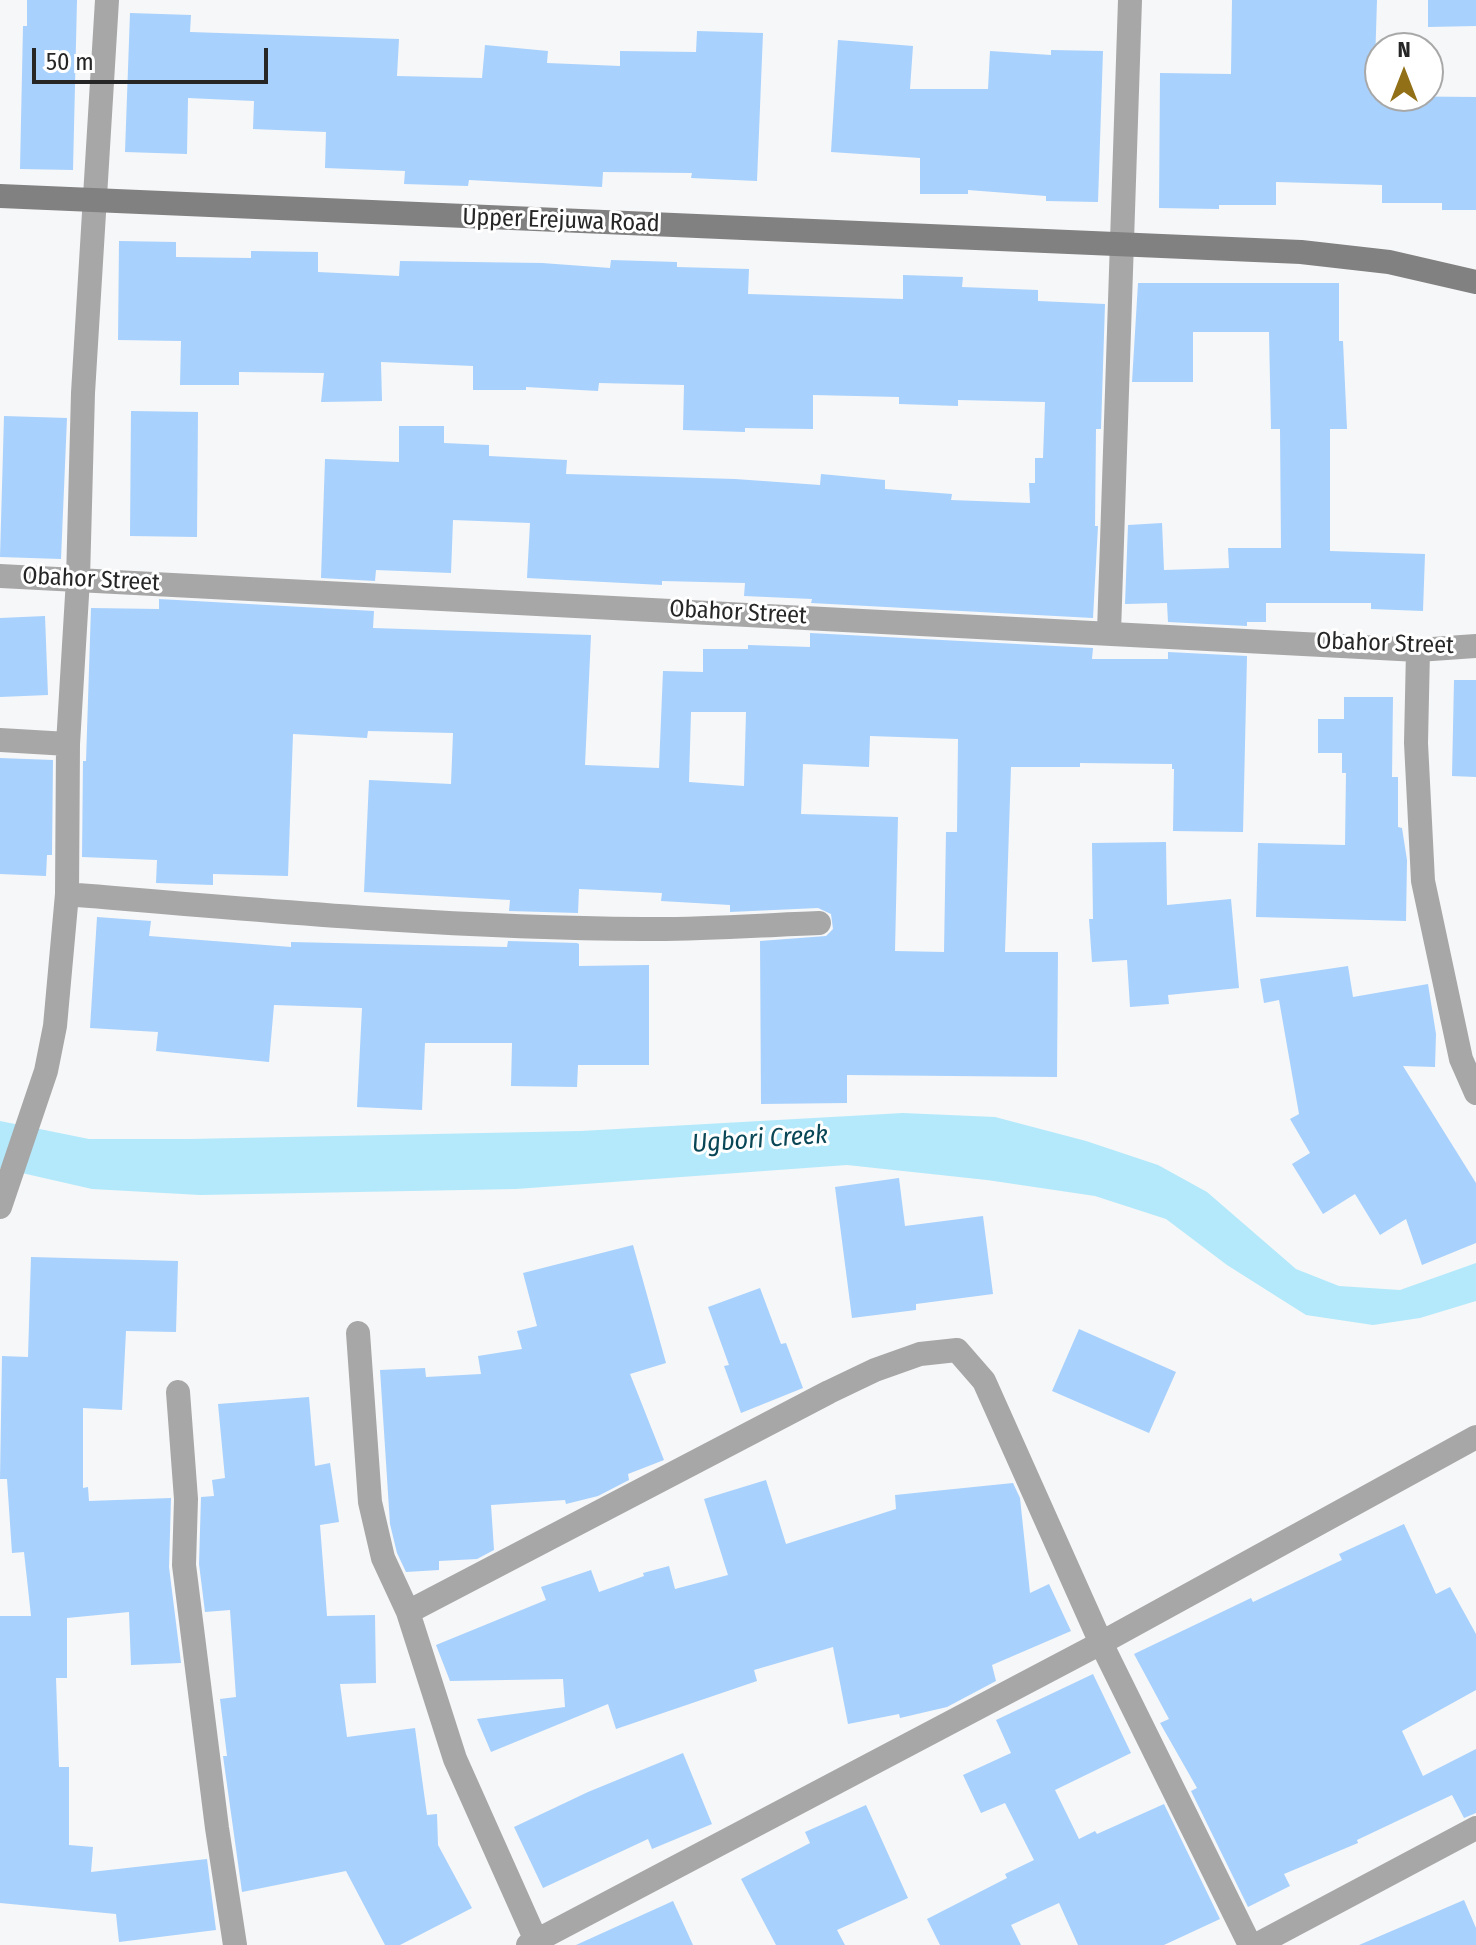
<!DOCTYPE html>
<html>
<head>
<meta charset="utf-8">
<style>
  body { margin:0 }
  #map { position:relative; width:1476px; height:1945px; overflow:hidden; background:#f6f7f8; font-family:"Fira Sans Condensed",sans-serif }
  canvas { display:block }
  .north { position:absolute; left:1364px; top:32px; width:80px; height:80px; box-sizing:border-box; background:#fff; border:2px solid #a8a8a8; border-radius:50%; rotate:0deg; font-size:22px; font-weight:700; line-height:32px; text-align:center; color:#262626 }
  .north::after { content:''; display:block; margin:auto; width:28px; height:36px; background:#927017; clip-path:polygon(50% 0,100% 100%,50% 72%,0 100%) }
  .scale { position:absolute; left:32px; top:48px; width:236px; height:36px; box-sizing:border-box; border:4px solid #262626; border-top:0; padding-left:10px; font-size:24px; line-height:28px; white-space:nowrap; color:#262626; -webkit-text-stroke:6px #fff; paint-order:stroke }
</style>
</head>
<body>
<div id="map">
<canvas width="1476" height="1945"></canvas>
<div class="north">N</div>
<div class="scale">50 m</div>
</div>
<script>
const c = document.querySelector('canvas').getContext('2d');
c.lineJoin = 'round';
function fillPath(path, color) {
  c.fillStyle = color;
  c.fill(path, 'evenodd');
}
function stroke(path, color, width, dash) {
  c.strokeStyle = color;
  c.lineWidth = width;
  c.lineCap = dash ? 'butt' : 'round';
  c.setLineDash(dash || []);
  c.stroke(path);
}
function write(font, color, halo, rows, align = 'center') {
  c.font = font + ' "Fira Sans Condensed",sans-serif';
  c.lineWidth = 6;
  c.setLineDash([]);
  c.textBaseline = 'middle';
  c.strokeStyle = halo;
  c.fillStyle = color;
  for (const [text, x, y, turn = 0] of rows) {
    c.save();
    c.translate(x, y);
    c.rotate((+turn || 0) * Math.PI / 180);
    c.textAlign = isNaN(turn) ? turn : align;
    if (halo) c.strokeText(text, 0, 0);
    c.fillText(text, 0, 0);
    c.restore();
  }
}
const water = new Path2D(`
  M 903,1113 L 995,1117 L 1086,1141 L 1158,1165 L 1207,1192 L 1296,1269 L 1339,1286 L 1400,1290 L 1476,1263 L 1476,1301 L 1420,1318 L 1373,1325 L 1306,1315 L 1227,1265 L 1166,1219 L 1095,1196 L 987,1180 L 847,1165 L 516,1189 L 200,1195 L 92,1189 L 0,1168 L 0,1121 L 89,1139 L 189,1139 L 581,1131 Z`);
const building = new Path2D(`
  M 27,0 L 77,0 L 73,170 L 20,169 L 23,26 L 27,26 Z
  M 1232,0 L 1377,0 L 1374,96 L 1476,97 L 1476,210 L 1442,210 L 1442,203 L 1382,203 L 1382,185 L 1276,182 L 1276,205 L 1219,205 L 1219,209 L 1159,208 L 1160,73 L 1231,74 Z
  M 1428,0 L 1476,0 L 1476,26 L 1428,27 Z
  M 130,13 L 191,15 L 190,32 L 399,39 L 397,76 L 482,78 L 485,45 L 548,51 L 547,63 L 620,66 L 620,51 L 696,52 L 697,31 L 763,33 L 757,181 L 691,178 L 692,173 L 603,172 L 602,187 L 469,180 L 468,186 L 404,184 L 405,171 L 325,168 L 326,132 L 253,129 L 254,101 L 188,98 L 187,154 L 125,152 Z
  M 838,40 L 913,46 L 910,89 L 988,89 L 990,51 L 1051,55 L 1051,50 L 1103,51 L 1098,202 L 1046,201 L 1046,196 L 968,190 L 968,194 L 920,194 L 920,158 L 831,152 Z
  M 119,241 L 176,242 L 176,257 L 251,258 L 251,251 L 318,252 L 318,272 L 399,276 L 400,261 L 542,263 L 610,268 L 611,260 L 677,262 L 677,267 L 749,269 L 748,294 L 903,299 L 903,275 L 963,277 L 962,287 L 1038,290 L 1038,301 L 1105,304 L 1101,429 L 1096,429 L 1095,526 L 1098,526 L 1093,618 L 811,603 L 812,599 L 744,596 L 745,583 L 662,581 L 662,585 L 527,578 L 530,523 L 453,520 L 451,573 L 376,570 L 375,581 L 321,578 L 325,459 L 399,462 L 399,426 L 444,426 L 444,443 L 489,445 L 489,456 L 567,460 L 566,474 L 735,479 L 820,485 L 821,474 L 885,480 L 885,489 L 952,494 L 951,500 L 1030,503 L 1029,483 L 1035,483 L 1035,458 L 1043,458 L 1045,402 L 958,400 L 958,406 L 899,404 L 899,397 L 813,395 L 813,429 L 745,428 L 745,432 L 683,430 L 684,385 L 599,383 L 598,391 L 526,387 L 526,390 L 473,390 L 473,366 L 381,362 L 382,401 L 321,402 L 324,373 L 239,372 L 239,385 L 180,385 L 181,341 L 118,340 Z
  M 1138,283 L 1339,283 L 1339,341 L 1343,341 L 1347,429 L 1330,429 L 1330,551 L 1425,554 L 1423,611 L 1371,609 L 1371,603 L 1266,603 L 1266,622 L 1247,622 L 1247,626 L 1168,622 L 1167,603 L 1125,604 L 1128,525 L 1162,523 L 1164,570 L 1229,568 L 1228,548 L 1281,548 L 1280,429 L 1271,429 L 1269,332 L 1193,332 L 1193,382 L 1132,382 Z
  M 131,411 L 198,412 L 197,537 L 130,536 Z
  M 4,416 L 67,418 L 61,559 L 0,557 Z
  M 159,599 L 374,611 L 373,628 L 591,635 L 585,765 L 659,768 L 663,671 L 703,672 L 703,649 L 748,649 L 748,645 L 810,647 L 810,633 L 1093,648 L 1092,659 L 1168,659 L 1168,652 L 1247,656 L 1243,832 L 1173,831 L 1174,769 L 1172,769 L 1172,764 L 1080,763 L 1080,767 L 1011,767 L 1005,952 L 1058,952 L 1057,1077 L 847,1075 L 847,1103 L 761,1104 L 760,941 L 826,936 L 833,929 L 831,914 L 818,908 L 730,912 L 730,905 L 661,901 L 662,893 L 579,889 L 578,913 L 509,911 L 510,900 L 364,892 L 369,780 L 451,784 L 453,733 L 368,731 L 367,738 L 293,734 L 288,876 L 213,874 L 213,885 L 156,883 L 157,860 L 82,857 L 83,761 L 86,761 L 91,608 L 159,609 ZM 691,712 L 746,712 L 744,786 L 689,782 ZM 870,736 L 958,739 L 957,832 L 946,832 L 944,952 L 895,951 L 898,817 L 801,814 L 803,764 L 869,767 Z
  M 45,616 L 48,695 L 0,697 L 0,618 Z
  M 1454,680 L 1476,680 L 1476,777 L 1452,776 Z
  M 1344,697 L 1393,697 L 1392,777 L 1398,777 L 1398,827 L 1402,828 L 1407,860 L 1406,921 L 1256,917 L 1258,843 L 1345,845 L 1346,773 L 1342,773 L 1342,753 L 1318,753 L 1318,719 L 1344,719 Z
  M 0,758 L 53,760 L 52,855 L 47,855 L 46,876 L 0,874 Z
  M 1166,842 L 1167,905 L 1231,899 L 1239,988 L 1168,995 L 1169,1004 L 1130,1007 L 1127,960 L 1092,962 L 1089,919 L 1093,919 L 1092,843 Z
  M 97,917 L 151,921 L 149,936 L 291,947 L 291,942 L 507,947 L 508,941 L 577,943 L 579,944 L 579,966 L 649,965 L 649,1065 L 578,1065 L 577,1087 L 511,1086 L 512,1043 L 425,1043 L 422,1110 L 357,1107 L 362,1008 L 274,1005 L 269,1062 L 156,1051 L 158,1032 L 90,1028 Z
  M 1348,966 L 1353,997 L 1428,984 L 1436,1034 L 1435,1067 L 1403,1066 L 1476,1183 L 1476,1243 L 1422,1265 L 1406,1219 L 1380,1235 L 1355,1194 L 1323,1214 L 1292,1164 L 1310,1153 L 1290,1119 L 1299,1114 L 1279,1000 L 1264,1003 L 1260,979 Z
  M 899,1178 L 905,1226 L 983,1216 L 993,1294 L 916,1304 L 916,1310 L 852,1318 L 835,1187 Z
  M 633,1245 L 666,1363 L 630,1374 L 664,1460 L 628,1474 L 629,1480 L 598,1496 L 566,1504 L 565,1500 L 491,1505 L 494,1550 L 477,1559 L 439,1561 L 439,1570 L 406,1572 L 397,1553 L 390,1524 L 380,1370 L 425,1368 L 426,1377 L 481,1374 L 478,1356 L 522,1349 L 517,1331 L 537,1326 L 523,1273 Z
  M 31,1257 L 178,1261 L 176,1332 L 126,1331 L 122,1410 L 83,1408 L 83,1488 L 88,1487 L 89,1501 L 171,1498 L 169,1567 L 181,1663 L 131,1665 L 129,1612 L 67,1618 L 67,1678 L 56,1678 L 59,1767 L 69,1767 L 69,1845 L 93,1847 L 91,1872 L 207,1859 L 216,1930 L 119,1942 L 116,1914 L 0,1903 L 0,1616 L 31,1616 L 24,1552 L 12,1553 L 7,1479 L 0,1479 L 2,1356 L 28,1357 Z
  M 760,1288 L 781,1344 L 786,1343 L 803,1388 L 741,1413 L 724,1366 L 729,1365 L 708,1307 Z
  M 1079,1329 L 1176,1372 L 1149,1433 L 1052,1391 Z
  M 309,1397 L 315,1466 L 330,1463 L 339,1522 L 320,1525 L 327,1616 L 375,1615 L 376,1683 L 340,1684 L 347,1737 L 415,1728 L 427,1815 L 437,1814 L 438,1845 L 472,1908 L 400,1945 L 385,1945 L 346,1871 L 242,1892 L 223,1756 L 227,1756 L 220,1699 L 236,1697 L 230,1610 L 205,1612 L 199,1564 L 201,1497 L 214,1496 L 212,1480 L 225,1478 L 218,1404 Z
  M 766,1480 L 786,1544 L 896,1509 L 895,1495 L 1013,1483 L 1020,1498 L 1030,1593 L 1049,1584 L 1071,1631 L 992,1665 L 996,1681 L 947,1707 L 900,1718 L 899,1714 L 848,1724 L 833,1647 L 754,1670 L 757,1681 L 616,1729 L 608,1704 L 491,1752 L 477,1719 L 565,1707 L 563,1679 L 450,1681 L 436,1645 L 546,1600 L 541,1587 L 591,1570 L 599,1592 L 644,1576 L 643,1573 L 669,1566 L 675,1589 L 728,1575 L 704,1499 Z
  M 1404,1524 L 1436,1594 L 1450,1587 L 1476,1634 L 1476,1690 L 1402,1731 L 1423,1776 L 1476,1749 L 1476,1813 L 1464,1818 L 1452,1795 L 1357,1840 L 1358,1843 L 1284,1874 L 1290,1886 L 1248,1907 L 1191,1791 L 1197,1788 L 1160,1723 L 1169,1719 L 1134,1654 L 1251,1598 L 1253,1602 L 1342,1560 L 1339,1554 Z
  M 1093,1674 L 1131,1753 L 1055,1790 L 1079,1839 L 1095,1831 L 1097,1834 L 1164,1804 L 1220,1919 L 1164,1945 L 1078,1945 L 1059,1903 L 1011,1925 L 1021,1945 L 940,1945 L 927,1919 L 1007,1878 L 1005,1874 L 1034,1860 L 1005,1803 L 981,1813 L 963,1775 L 1011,1753 L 996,1720 Z
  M 683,1753 L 712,1824 L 652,1849 L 648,1839 L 543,1888 L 514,1827 L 588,1792 Z
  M 866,1805 L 908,1898 L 837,1930 L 845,1945 L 776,1945 L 741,1879 L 810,1843 L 805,1832 Z
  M 1464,1900 L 1476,1928 L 1476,1945 L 1359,1945 Z
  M 673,1901 L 693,1945 L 576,1945 Z`);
const street = new Path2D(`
  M 0,576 L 1418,650 L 1476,646
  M 1109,632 L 1130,0
  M 1418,650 L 1416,743 L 1423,881 L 1461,1059 L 1476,1093
  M 0,740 L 68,744
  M 67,894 C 258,910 451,928 643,929 C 702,930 761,925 819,923
  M 0,1207 L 46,1071 L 55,1026 L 67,894 L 68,744 L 78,579 L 83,393 L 107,0
  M 358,1333 L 370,1502 L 383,1558 L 408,1612 L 455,1759 L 538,1945
  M 178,1392 L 186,1499 L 184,1565 L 217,1828 L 235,1945
  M 408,1612 L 829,1392 L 875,1370 L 920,1354 L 957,1350 L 984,1381 L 1101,1643 L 1250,1945
  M 528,1945 L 1101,1643 L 1476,1437
  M 1256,1945 L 1476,1828`);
const secondary = new Path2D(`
  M 0,196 L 1301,252 L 1389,262 L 1476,282`);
const streetNames = [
  ["Upper Erejuwa Road",561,221,2],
  ["Obahor Street",91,580,3],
  ["Obahor Street",738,613,3],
  ["Obahor Street",1385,644,2]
];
const waterNames = [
  ["Ugbori Creek",760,1140,-4]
];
fillPath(water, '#b3e9fb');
fillPath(building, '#a8d1fd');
stroke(street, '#a8a7a8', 24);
stroke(secondary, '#828182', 24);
write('24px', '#262626', '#fff', streetNames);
write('italic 26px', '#094656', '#fff', waterNames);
</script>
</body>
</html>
